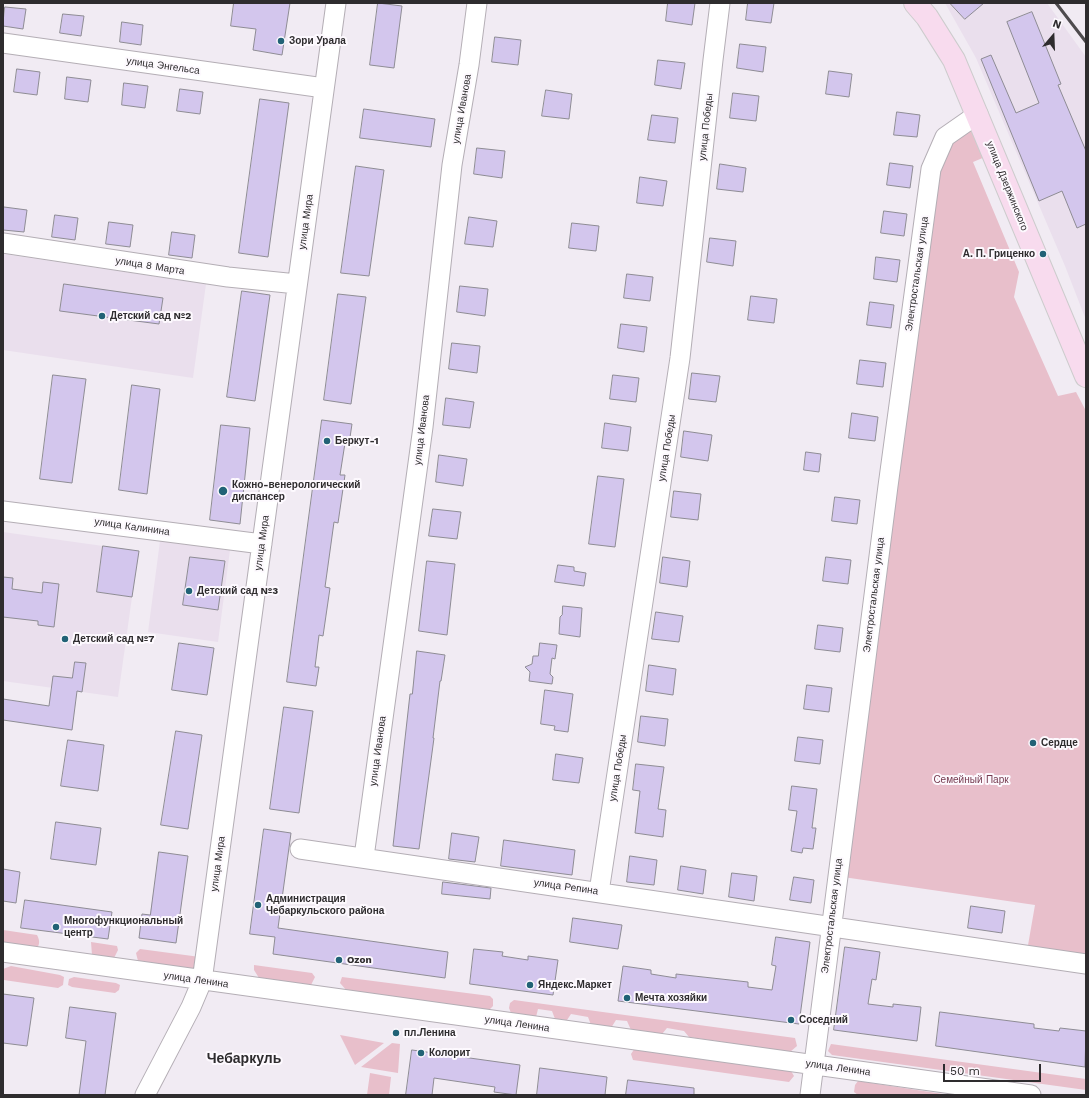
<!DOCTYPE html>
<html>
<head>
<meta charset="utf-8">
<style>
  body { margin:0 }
  #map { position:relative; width:1089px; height:1098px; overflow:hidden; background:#f1ebf3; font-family:"Work Sans",sans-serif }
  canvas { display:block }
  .frame { position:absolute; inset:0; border:4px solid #2e2c2e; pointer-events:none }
  .north { position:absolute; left:1033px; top:16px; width:40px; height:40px; -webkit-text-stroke:3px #fdf9fe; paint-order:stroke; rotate:19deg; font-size:11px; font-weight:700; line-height:16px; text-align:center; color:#2e2c2e }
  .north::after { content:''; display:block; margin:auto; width:14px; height:18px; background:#2e2c2e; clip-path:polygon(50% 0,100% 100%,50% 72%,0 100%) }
  .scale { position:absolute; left:943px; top:1064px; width:98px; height:18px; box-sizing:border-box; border:2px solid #2e2c2e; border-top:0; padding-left:5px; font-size:12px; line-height:14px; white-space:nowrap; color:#2e2c2e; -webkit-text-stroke:3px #fdf9fe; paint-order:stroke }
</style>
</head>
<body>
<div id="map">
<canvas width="1089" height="1098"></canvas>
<div class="frame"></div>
<div class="north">N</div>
<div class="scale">50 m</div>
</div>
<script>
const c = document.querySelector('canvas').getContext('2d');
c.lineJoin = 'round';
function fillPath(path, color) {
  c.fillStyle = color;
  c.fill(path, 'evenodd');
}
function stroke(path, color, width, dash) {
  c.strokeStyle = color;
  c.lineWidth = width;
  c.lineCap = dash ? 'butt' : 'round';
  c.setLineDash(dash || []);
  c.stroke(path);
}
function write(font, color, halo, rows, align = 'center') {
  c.font = font + ' "Work Sans",sans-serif';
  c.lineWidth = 4;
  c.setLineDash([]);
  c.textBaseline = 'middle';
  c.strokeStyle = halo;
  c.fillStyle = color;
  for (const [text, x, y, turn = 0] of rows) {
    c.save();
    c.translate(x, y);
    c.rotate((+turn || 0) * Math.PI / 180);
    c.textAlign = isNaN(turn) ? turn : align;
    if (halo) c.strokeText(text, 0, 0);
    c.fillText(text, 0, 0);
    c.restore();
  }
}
const built = new Path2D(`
  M 945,3 L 1047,3 L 1086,57 L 1086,320 L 1065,266 L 976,58 Z
  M 3,254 L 206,284 L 193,378 L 3,350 Z
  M 3,532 L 103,546 L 97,592 L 132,597 L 118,697 L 3,681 Z
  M 160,541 L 230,550 L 218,642 L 148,632 Z`);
const green = new Path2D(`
  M 970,127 L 985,157 L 973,162 L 1019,272 L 1014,297 L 1058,396 L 1076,392 L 1086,411 L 1086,960 L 1027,951 L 1035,905 L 843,877 L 937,170 L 949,143 Z
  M 3,930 L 37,935 C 40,941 40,944 36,950 L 3,945 Z
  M 91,942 L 117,946 L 118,950 L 114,958 L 92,955 Z
  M 140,949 L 200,957 L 197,966 L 189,970 L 144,965 L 138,961 L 136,953 Z
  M 254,965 L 312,973 L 315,977 L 311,985 L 259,978 L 254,970 Z
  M 11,966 L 60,975 L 64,977 L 63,985 L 58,988 L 4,980 L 3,969 Z
  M 74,977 L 116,983 L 120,985 L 119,990 L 115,993 L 72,987 L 68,985 L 69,979 Z
  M 342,977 L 490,996 L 493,999 L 493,1006 L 488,1011 L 347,991 L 340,983 Z
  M 514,1000 L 795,1038 L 797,1046 L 790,1052 L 689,1037 L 684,1031 L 667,1028 L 662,1034 L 631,1030 L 627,1021 L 616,1020 L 611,1028 L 591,1025 L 588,1017 L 571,1014 L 567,1020 L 555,1019 L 552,1011 L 538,1009 L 536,1017 L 511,1013 L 509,1008 L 510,1003 Z
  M 340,1035 L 384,1043 L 355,1065 Z
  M 392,1043 L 400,1044 L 398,1073 L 361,1067 Z
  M 831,1044 L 1086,1079 L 1086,1090 L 832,1055 L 828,1051 Z
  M 635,1048 L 791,1071 L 794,1076 L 789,1082 L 633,1060 L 631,1054 Z
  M 370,1073 L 391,1077 L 389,1095 L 367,1095 Z
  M 858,1081 L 943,1094 L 944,1095 L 858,1095 L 854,1092 L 855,1085 Z`);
const building = new Path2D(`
  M 234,3 L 290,3 L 282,55 L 253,50 L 256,29 L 231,26 Z
  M 378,3 L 402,6 L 394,68 L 370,65 Z
  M 668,3 L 695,3 L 692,25 L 666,21 Z
  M 748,3 L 774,3 L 771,23 L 746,20 Z
  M 950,3 L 984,3 L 965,19 Z
  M 5,7 L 26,9 L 23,29 L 3,26 Z
  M 1032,12 L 1061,84 L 1058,85 L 1086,151 L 1086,224 L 1077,228 L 1062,191 L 1039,201 L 981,59 L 991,55 L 1016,113 L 1039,103 L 1007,22 Z
  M 63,14 L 84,16 L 81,36 L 60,33 Z
  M 122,22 L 143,25 L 141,45 L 120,42 Z
  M 495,37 L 521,40 L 518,65 L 492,62 Z
  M 740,44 L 766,47 L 763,72 L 737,68 Z
  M 658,60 L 685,63 L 681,89 L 655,85 Z
  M 17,69 L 40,72 L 37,95 L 14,92 Z
  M 829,71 L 852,74 L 849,97 L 826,94 Z
  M 67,77 L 91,80 L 88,102 L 65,99 Z
  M 124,83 L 148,86 L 145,108 L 122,105 Z
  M 180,89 L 203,92 L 200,114 L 177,111 Z
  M 546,90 L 572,94 L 569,119 L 542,116 Z
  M 733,93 L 759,96 L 756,121 L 730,118 Z
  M 260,99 L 289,103 L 268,257 L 239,253 Z
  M 364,109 L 435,119 L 431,147 L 360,138 Z
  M 897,112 L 920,115 L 917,137 L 894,135 Z
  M 652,115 L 678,118 L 675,143 L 648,140 Z
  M 477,148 L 505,151 L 502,178 L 474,174 Z
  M 890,163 L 913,166 L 910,188 L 887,185 Z
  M 720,164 L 746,168 L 743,192 L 717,189 Z
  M 356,166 L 384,170 L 369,276 L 341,273 Z
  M 640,177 L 667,181 L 663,206 L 637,203 Z
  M 4,207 L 27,210 L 24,232 L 3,230 Z
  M 884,211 L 907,214 L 904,236 L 881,233 Z
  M 55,215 L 78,218 L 75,240 L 52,237 Z
  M 469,217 L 497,221 L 493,247 L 465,244 Z
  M 109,222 L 133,225 L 130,247 L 106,244 Z
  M 572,223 L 599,226 L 596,251 L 569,248 Z
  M 172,232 L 195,235 L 192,258 L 169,255 Z
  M 710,238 L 736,241 L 733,266 L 707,262 Z
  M 876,257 L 900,260 L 897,282 L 874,279 Z
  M 627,274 L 653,277 L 650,301 L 624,298 Z
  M 64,284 L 163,298 L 159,324 L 60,311 Z
  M 460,286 L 488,289 L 485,316 L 457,312 Z
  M 242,291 L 270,295 L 255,401 L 227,397 Z
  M 338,294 L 366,297 L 351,404 L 324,400 Z
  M 751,296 L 777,299 L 774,323 L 748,320 Z
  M 870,302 L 894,305 L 891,328 L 867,325 Z
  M 621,324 L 647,327 L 644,352 L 618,348 Z
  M 452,343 L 480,346 L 477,373 L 449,369 Z
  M 860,360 L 886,363 L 883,387 L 857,384 Z
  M 692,373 L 720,376 L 716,402 L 689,399 Z
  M 53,375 L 86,379 L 72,483 L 40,479 Z
  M 613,375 L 639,378 L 636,402 L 610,399 Z
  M 132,385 L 160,389 L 147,494 L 119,490 Z
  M 446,398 L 474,402 L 470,428 L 443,425 Z
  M 852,413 L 878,417 L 875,441 L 849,438 Z
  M 322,420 L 352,424 L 349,444 L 345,443 L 340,475 L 345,475 L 338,523 L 334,522 L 325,587 L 330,588 L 323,636 L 319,635 L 315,667 L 319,667 L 316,686 L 287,682 Z
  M 605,423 L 631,427 L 628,451 L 602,448 Z
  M 221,425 L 250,428 L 240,524 L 210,520 Z
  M 684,431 L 712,435 L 708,461 L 681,457 Z
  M 806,452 L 821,454 L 819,472 L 804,470 Z
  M 439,455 L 467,459 L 463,486 L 436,482 Z
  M 598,476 L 624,479 L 615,547 L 589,544 Z
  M 674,491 L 701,494 L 698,520 L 671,517 Z
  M 835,497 L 860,500 L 857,524 L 832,521 Z
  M 433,509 L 461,512 L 457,539 L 429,536 Z
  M 103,546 L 139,551 L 132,597 L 97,592 Z
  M 190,557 L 225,561 L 218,610 L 183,605 Z
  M 663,557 L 690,561 L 687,587 L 660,583 Z
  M 826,557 L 851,560 L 848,584 L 823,581 Z
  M 427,561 L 455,564 L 447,635 L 419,631 Z
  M 558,565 L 574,567 L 574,571 L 586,573 L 584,586 L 555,582 Z
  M 3,577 L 13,578 L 12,589 L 42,593 L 43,582 L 59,584 L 54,627 L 38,625 L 38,621 L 3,617 Z
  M 563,606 L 582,608 L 580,637 L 559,634 L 560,617 L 562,615 Z
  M 656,612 L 683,616 L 679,642 L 652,639 Z
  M 818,625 L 843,628 L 840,652 L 815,649 Z
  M 179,643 L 214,648 L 207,695 L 172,690 Z
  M 540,643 L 557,645 L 555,659 L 552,658 L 550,674 L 553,677 L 552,684 L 529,681 L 530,672 L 525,667 L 532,664 L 533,656 L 538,656 Z
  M 417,651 L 445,655 L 441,681 L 440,681 L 433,738 L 434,738 L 419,849 L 393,846 L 410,694 L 412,694 Z
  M 75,662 L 86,663 L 82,692 L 77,691 L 72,730 L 3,720 L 3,699 L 49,706 L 53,676 L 72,678 Z
  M 649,665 L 676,669 L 673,695 L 646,691 Z
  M 807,685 L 832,688 L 829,712 L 804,709 Z
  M 545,690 L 573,694 L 568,732 L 554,730 L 555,726 L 541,724 Z
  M 284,707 L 313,711 L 299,813 L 270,809 Z
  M 641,716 L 668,719 L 665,746 L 638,742 Z
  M 176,731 L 202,735 L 188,829 L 161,825 Z
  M 798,737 L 823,740 L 820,764 L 795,761 Z
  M 68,740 L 104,745 L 98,791 L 61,786 Z
  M 556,754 L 583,758 L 579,783 L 553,780 Z
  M 636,764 L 664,767 L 658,809 L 666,810 L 663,837 L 635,833 L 640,791 L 633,790 Z
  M 792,786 L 817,789 L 812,828 L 816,828 L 813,849 L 803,848 L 802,853 L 791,851 L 797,811 L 789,810 Z
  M 56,822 L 101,828 L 96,865 L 51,859 Z
  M 264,829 L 291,833 L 278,928 L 448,952 L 445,978 L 273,954 L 275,937 L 250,934 Z
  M 452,833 L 479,837 L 475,862 L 449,859 Z
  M 504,840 L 575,850 L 572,875 L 501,866 Z
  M 159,852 L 188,856 L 176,943 L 139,938 L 142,914 L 150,915 Z
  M 630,856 L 657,860 L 654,885 L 627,882 Z
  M 681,866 L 706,870 L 703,894 L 678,890 Z
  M 3,869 L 20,872 L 16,903 L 3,901 Z
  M 732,873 L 757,876 L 754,901 L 729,897 Z
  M 794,877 L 814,880 L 811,903 L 790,900 Z
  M 443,882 L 491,888 L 490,899 L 442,894 Z
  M 25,900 L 112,912 L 108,939 L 21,928 Z
  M 971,906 L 1005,911 L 1002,933 L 968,928 Z
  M 573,918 L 622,925 L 618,949 L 570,942 Z
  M 776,937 L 810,942 L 799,1024 L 618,1001 L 623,966 L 651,970 L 651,974 L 676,978 L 676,974 L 748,982 L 748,987 L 772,990 L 776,966 L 772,965 Z
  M 845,947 L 880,952 L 876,980 L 872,979 L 868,1004 L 893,1007 L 893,1004 L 921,1007 L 917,1041 L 834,1030 Z
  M 474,949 L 503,952 L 502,956 L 528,960 L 528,956 L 558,960 L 553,995 L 470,984 Z
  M 3,994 L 34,998 L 27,1046 L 3,1043 Z
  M 70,1007 L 116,1013 L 105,1095 L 79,1095 L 86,1041 L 66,1038 Z
  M 940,1012 L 1034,1024 L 1034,1028 L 1059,1031 L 1060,1028 L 1086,1031 L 1085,1067 L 936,1046 Z
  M 412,1050 L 520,1065 L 516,1095 L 494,1092 L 495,1087 L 434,1078 L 432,1095 L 406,1095 Z
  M 540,1068 L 607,1077 L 605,1095 L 537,1095 Z
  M 628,1080 L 694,1088 L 694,1095 L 626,1095 Z`);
const minor = new Path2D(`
  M 3,43 L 324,88
  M 3,243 L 228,277 L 297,284
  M 3,511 L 262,544
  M 300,849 L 1086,964
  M 364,857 L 423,427 L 452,165 L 469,65 L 477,3
  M 599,892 L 680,358 L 713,60 L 720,3
  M 3,952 L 1031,1095
  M 145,1095 L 191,1007 L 202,981 L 336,3
  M 810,1095 L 888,486 L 931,169 L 945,137 L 978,114`);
const major = new Path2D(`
  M 915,3 L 927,17 L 954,60 L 1086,376`);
const rail = new Path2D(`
  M 1056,3 L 1086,42`);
const markers = [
  [281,41,4,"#216276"],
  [1043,254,4,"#216276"],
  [102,316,4,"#216276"],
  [327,441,4,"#216276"],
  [223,491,5,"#216276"],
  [189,591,4,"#216276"],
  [65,639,4,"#216276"],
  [1033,743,4,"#216276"],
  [258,905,4,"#216276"],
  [56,927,4,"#216276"],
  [339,960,4,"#216276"],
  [530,985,4,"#216276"],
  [627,998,4,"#216276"],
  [791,1020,4,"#216276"],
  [396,1033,4,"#216276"],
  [421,1053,4,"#216276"]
];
const poiNames = [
  ["Зори Урала",289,41],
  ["А. П. Гриценко",1035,254,"right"],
  ["Детский сад №2",110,316],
  ["Беркут-1",335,441],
  ["Кожно-венерологический",232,485],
  ["диспансер",232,497],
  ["Детский сад №3",197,591],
  ["Детский сад №7",73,639],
  ["Сердце",1041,743],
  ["Администрация",266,899],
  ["Чебаркульского района",266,911],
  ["Многофункциональный",64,921],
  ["центр",64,933],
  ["Ozon",347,960],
  ["Яндекс.Маркет",538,985],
  ["Мечта хозяйки",635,998],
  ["Соседний",799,1020],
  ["пл.Ленина",404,1033],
  ["Колорит",429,1053]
];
const streetNames = [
  ["улица Энгельса",163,66,8],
  ["улица Иванова",462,109,-80],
  ["улица Победы",706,127,-84],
  ["улица Дзержинского",1007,186,68],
  ["улица Мира",306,222,-82],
  ["улица 8 Марта",150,266,9],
  ["Электростальская улица",917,274,-82],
  ["улица Иванова",422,430,-83],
  ["улица Победы",667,448,-81],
  ["улица Калинина",132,527,8],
  ["улица Мира",262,543,-82],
  ["Электростальская улица",874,595,-83],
  ["улица Иванова",378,751,-82],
  ["улица Победы",618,768,-81],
  ["улица Мира",218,864,-82],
  ["улица Репина",566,887,8],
  ["Электростальская улица",832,916,-83],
  ["улица Ленина",196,980,8],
  ["улица Ленина",517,1024,8],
  ["улица Ленина",838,1068,8]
];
const parkNames = [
  ["Семейный Парк",971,780]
];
const districtNames = [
  ["Чебаркуль",244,1059]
];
fillPath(built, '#eadfed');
fillPath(green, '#e8bfcb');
fillPath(building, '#d3c6ed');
stroke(building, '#8e8c94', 1);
stroke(minor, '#b4aeb5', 21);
stroke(major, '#cdcccd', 24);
stroke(minor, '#fff', 19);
stroke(major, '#f8dbee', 22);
stroke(rail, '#4e4b4e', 3);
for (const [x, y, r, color] of markers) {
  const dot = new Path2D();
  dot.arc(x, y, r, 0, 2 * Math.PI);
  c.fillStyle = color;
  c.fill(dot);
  stroke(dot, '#fdf9fe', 1.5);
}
write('bold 10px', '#2e2c2e', '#fdf9fe', poiNames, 'left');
write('10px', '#2e2c2e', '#fdf9fe', streetNames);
write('10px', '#753a4f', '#fdf9fe', parkNames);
write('bold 14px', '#2e2c2e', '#fdf9fe', districtNames);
</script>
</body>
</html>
